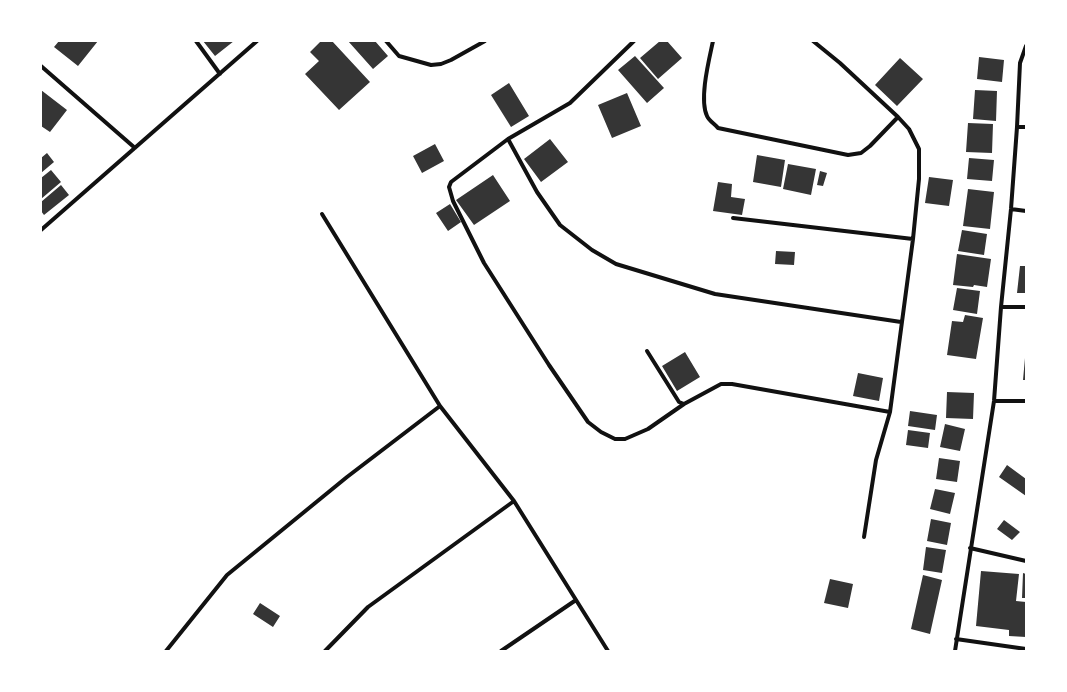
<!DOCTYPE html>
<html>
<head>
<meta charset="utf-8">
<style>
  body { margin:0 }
  #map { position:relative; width:1067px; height:692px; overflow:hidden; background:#fff; font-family:Montserrat,sans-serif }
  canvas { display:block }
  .frame { position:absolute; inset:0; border:42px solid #fff; pointer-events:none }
</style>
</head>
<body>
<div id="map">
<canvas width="1067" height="692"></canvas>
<div class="frame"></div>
</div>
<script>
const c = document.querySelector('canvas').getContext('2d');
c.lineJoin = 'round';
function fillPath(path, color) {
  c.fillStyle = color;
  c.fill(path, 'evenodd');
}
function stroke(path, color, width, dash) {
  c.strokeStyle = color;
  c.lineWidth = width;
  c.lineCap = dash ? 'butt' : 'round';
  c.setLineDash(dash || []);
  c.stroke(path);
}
const building = new Path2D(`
  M 59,41 L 98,41 L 78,66 L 54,47 Z
  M 203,41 L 234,41 L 215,56 Z
  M 321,41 L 332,41 L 370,82 L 339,110 L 305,74 L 319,61 L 310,52 Z
  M 348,41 L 375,41 L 388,56 L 373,69 Z
  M 660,41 L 667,41 L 682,58 L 658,79 L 640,58 Z
  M 635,56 L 664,88 L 647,103 L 618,70 Z
  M 979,57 L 1004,60 L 1002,82 L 977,79 Z
  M 900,58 L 923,79 L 897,106 L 875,85 Z
  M 509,83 L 529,116 L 511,127 L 491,95 Z
  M 41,90 L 67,110 L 50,132 L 41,126 Z
  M 975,90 L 997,91 L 996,121 L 973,119 Z
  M 627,93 L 641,126 L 612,138 L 598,105 Z
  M 968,123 L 993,124 L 992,153 L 966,152 Z
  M 550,139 L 568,162 L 541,182 L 524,159 Z
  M 435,144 L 444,161 L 422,173 L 413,156 Z
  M 47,153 L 54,162 L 41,173 L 41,158 Z
  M 757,155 L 785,160 L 781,187 L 753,182 Z
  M 969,158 L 994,160 L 992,181 L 967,179 Z
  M 788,164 L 816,169 L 811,195 L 783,189 Z
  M 51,170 L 61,182 L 41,199 L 41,178 Z
  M 820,171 L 827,173 L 823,186 L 817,185 Z
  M 493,175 L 510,201 L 474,225 L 456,200 Z
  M 929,177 L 953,180 L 949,206 L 925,203 Z
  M 718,182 L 732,184 L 731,197 L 745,199 L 742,215 L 713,211 Z
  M 61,185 L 69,195 L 44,215 L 41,211 L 41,202 Z
  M 968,189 L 994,192 L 990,229 L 963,226 Z
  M 450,204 L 461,222 L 448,231 L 436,213 Z
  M 962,230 L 987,234 L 984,255 L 958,251 Z
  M 776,251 L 795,252 L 794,265 L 775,264 Z
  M 957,254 L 991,259 L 987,287 L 974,285 L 973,287 L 953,285 Z
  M 1020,266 L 1026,266 L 1026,293 L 1017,293 Z
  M 957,288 L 980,291 L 977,314 L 953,310 Z
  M 965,315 L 983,318 L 976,359 L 947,355 L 952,321 L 963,322 Z
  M 685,352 L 700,377 L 677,391 L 662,366 Z
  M 1025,358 L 1026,358 L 1026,380 L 1023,380 Z
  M 858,373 L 883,378 L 879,401 L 853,396 Z
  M 947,392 L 974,393 L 973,419 L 946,418 Z
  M 910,411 L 937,415 L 935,430 L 908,426 Z
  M 945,424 L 965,429 L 960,451 L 940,447 Z
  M 908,430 L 930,433 L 928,448 L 906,445 Z
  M 939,458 L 960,461 L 957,482 L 936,479 Z
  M 1007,465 L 1026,479 L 1026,496 L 999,477 Z
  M 935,489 L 955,493 L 950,514 L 930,509 Z
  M 931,519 L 951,523 L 947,545 L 927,541 Z
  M 1004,520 L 1020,532 L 1012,540 L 997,529 Z
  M 926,547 L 946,550 L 942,573 L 923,570 Z
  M 981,571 L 1019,574 L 1016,601 L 1026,602 L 1026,637 L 1009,636 L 1009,630 L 976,626 Z
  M 1023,573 L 1026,574 L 1026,598 L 1022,598 Z
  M 923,575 L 942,580 L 930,634 L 911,629 Z
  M 830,579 L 853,584 L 848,608 L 824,603 Z
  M 260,603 L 280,616 L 273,627 L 253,614 Z`);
const minor = new Path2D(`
  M 196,41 L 220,74
  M 386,41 L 399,56 L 431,65 L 441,64 L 451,60 L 485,41
  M 634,41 L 570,103 L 508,139 L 451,182 L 449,187 L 453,201 L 484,263 L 549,365 L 588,422 L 601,432 L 615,439 L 625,439 L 648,429 L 684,404
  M 713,41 C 709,60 699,99 707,116 C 709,121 715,124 718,128 L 848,155 L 861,153 L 870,146 L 898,117
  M 813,41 L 840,63 L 898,117 L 909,129 L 919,149 L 919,179 L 913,239 L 890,412 L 876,460 L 864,537
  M 41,66 L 135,148
  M 1017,127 L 1026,127
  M 508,139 L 537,192 L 560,225 L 592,250 L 616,264 L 715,294 L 901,322
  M 1011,209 L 1026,211
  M 322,214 L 440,406 L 514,501 L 608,651
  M 733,218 L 913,239
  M 41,230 L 257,41
  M 1001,307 L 1026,307
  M 647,351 L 679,402 L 684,404 L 721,384 L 732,384 L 890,412
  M 994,401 L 1026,401
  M 970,548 L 1026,561
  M 956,639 L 1026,649
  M 166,651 L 227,575 L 347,477 L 440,406
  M 325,651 L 368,607 L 514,501
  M 501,651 L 576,600
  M 955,651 L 994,401 L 1001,307 L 1011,209 L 1017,127 L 1020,63 L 1026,46`);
fillPath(building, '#353535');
stroke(minor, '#111', 4);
</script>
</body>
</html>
